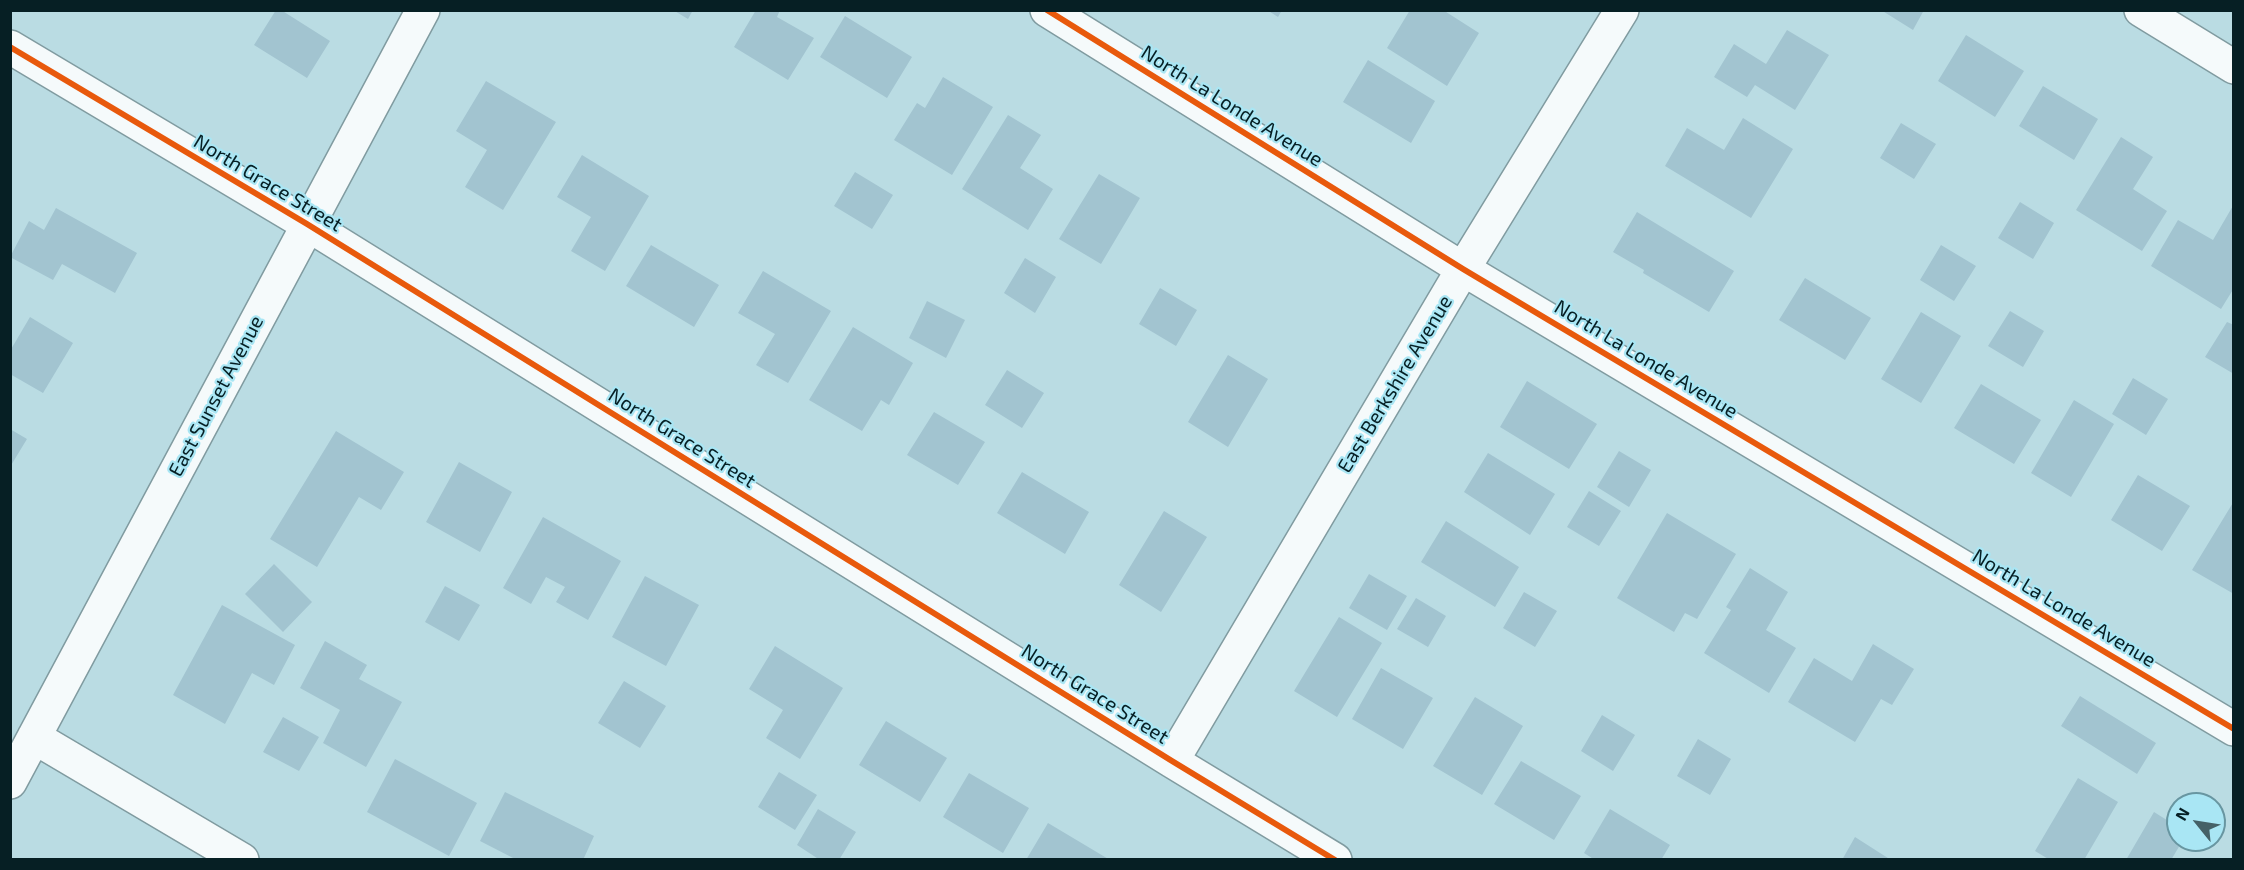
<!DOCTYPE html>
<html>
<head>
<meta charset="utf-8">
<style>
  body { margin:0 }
  #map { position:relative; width:2244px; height:870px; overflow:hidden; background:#badce3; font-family:"Exo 2",sans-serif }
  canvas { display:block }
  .frame { position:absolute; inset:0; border:12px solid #061f24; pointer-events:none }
  .north { position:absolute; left:2166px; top:792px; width:60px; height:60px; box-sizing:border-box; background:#a9e6f4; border:2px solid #6896a1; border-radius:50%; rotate:300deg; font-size:16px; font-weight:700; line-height:24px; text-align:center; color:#061f24 }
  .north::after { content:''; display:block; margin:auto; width:21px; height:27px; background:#456167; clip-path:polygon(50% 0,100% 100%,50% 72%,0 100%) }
</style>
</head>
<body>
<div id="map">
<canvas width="2244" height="870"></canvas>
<div class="frame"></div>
<div class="north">N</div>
</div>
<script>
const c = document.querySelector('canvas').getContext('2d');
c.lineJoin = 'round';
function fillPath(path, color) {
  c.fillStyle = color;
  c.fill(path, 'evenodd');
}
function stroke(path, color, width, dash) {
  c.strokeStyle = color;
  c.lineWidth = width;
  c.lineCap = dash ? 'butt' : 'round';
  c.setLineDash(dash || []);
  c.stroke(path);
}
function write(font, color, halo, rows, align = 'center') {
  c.font = font + ' "Exo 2",sans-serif';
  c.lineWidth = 4.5;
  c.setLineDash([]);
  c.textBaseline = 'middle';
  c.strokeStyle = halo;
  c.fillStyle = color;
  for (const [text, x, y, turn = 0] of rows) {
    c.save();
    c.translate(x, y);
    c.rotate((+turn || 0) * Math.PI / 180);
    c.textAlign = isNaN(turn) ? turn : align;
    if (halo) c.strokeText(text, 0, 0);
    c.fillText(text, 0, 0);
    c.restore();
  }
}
const building = new Path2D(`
  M 276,10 L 281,10 L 330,41 L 307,78 L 254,45 Z
  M 673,10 L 693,10 L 688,19 Z
  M 756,10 L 780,10 L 777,17 L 814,38 L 788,80 L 734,47 Z
  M 1267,10 L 1282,10 L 1278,17 Z
  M 1410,10 L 1443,10 L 1479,33 L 1447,86 L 1387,48 Z
  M 1881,10 L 1924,10 L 1913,30 Z
  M 845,16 L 912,57 L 887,98 L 820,57 Z
  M 1787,30 L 1829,55 L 1795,110 L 1755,85 L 1747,97 L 1714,77 L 1734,44 L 1766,64 Z
  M 1966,35 L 2024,71 L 1995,117 L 1938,81 Z
  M 1368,60 L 1435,101 L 1411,143 L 1343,102 Z
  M 943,77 L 993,107 L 952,175 L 894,140 L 917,103 L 925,108 Z
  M 486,81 L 556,122 L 503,210 L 465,187 L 487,150 L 456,131 Z
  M 2043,86 L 2098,119 L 2074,160 L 2019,126 Z
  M 1008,115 L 1041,135 L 1020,168 L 1053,189 L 1028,230 L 962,189 Z
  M 1743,118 L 1793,149 L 1751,218 L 1665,166 L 1687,128 L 1724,150 Z
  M 1901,123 L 1936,144 L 1914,179 L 1880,158 Z
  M 2121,137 L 2153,157 L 2133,189 L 2167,211 L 2142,251 L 2076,210 Z
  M 582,155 L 649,196 L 605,271 L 571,251 L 591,217 L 557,197 Z
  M 855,172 L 893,195 L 872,229 L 834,206 Z
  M 1099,174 L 1140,198 L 1101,264 L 1059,239 Z
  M 2020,202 L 2054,223 L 2033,259 L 1998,238 Z
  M 2234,204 L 2234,288 L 2221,309 L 2151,266 L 2178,220 L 2213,240 Z
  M 56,208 L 137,253 L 115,293 L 62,264 L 53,280 L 10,257 L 29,221 L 44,230 Z
  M 1637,212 L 1734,271 L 1709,312 L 1643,273 L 1644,270 L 1613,252 Z
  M 651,245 L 719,285 L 694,327 L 626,286 Z
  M 1941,245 L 1976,266 L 1954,301 L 1920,280 Z
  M 1025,258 L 1056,277 L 1035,313 L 1004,293 Z
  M 763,271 L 831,311 L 788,383 L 756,365 L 775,334 L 738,313 Z
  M 1805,278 L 1871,318 L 1845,360 L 1779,320 Z
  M 1160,288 L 1197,310 L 1176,346 L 1139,324 Z
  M 927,301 L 965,320 L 946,358 L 909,338 Z
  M 2010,311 L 2044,331 L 2023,367 L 1988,346 Z
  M 1921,312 L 1961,336 L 1921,403 L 1881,379 Z
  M 30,317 L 73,343 L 43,393 L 10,374 L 10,351 Z
  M 2227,322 L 2234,325 L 2234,374 L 2205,357 Z
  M 853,327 L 913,363 L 889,405 L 881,400 L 862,431 L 809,400 Z
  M 1228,355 L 1268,379 L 1228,447 L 1188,422 Z
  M 1007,370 L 1044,393 L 1022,428 L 985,405 Z
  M 2133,378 L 2168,399 L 2146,435 L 2112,414 Z
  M 1527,381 L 1597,424 L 1569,469 L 1500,427 Z
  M 1981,384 L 2041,420 L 2014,464 L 1954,428 Z
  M 2074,400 L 2114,424 L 2071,497 L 2031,473 Z
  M 934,412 L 985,442 L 958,485 L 907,455 Z
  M 10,429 L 27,439 L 10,467 Z
  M 336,431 L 404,472 L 381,510 L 359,497 L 317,567 L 270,539 Z
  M 1619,451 L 1651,470 L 1629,507 L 1597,487 Z
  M 1488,453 L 1555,494 L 1530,535 L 1464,492 Z
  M 459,462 L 512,492 L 480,552 L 426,522 Z
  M 1022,472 L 1089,512 L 1065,554 L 997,513 Z
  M 2138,475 L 2190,506 L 2162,551 L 2111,520 Z
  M 1589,491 L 1621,511 L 1599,546 L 1567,527 Z
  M 2234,501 L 2234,594 L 2192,570 Z
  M 1164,511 L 1207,537 L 1161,612 L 1119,585 Z
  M 1667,513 L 1736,554 L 1697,619 L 1685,613 L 1674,632 L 1617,598 Z
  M 543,517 L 621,561 L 588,620 L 556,602 L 565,587 L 546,577 L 531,604 L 503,588 Z
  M 1446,521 L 1519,567 L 1495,607 L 1421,562 Z
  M 274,564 L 312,602 L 283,632 L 245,594 Z
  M 1750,568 L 1788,592 L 1766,630 L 1796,648 L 1769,693 L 1704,653 L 1731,610 L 1726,607 Z
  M 1369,574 L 1407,596 L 1387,630 L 1349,608 Z
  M 645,576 L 699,605 L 666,666 L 612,637 Z
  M 445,586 L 480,605 L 459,641 L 425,622 Z
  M 1524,592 L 1557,611 L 1535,647 L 1503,628 Z
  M 1416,598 L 1446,616 L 1428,647 L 1397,629 Z
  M 222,605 L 295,645 L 274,685 L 252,673 L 225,724 L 173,695 Z
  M 1339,617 L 1382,643 L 1337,717 L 1294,691 Z
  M 325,641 L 367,665 L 359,679 L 402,702 L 366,767 L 323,743 L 340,710 L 300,688 Z
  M 1873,644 L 1914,669 L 1892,705 L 1881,699 L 1855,742 L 1788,702 L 1814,658 L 1852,681 Z
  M 775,646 L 843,688 L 800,759 L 766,738 L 783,710 L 749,689 Z
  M 1381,668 L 1433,698 L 1403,749 L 1352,719 Z
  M 624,681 L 666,706 L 640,748 L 598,723 Z
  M 2080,696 L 2156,743 L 2137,774 L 2061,726 Z
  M 1475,697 L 1523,726 L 1482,795 L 1433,766 Z
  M 1602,715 L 1635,735 L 1613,771 L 1581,751 Z
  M 283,717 L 319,737 L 299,771 L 263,752 Z
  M 886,721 L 947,758 L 920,802 L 859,765 Z
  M 1698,739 L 1731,759 L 1710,795 L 1677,776 Z
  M 395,759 L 477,803 L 449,856 L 367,812 Z
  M 1521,761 L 1581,796 L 1554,840 L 1494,804 Z
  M 779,772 L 817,795 L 795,830 L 758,807 Z
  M 969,773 L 1029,808 L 1003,853 L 943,817 Z
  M 2078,778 L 2118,802 L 2084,860 L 2050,860 L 2035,851 Z
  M 505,792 L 594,836 L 583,860 L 517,860 L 480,841 Z
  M 818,809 L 856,832 L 839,860 L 820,860 L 797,845 Z
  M 1610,809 L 1670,845 L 1661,860 L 1595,860 L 1584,853 Z
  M 2154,812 L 2178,827 L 2178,840 L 2183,840 L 2171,860 L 2126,860 Z
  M 1048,823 L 1110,860 L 1026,860 Z
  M 1855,837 L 1891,860 L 1842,860 Z`);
const minor = new Path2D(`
  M 1047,10 L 1463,269 L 2234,729
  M 2141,10 L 2234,67
  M 10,47 L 307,224 L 1172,761 L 1335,860
  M 34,737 L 242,860
  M 1172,761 L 1463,269 L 1622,10
  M 10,782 L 423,10`);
const cycleway = new Path2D(`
  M 1047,10 L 1463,269 L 2234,729
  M 10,47 L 307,224 L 1172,761 L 1335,860`);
const streetNames = [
  ["North La Londe Avenue",1232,106,32],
  ["North Grace Street",268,183,31],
  ["North La Londe Avenue",1646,359,31],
  ["East Berkshire Avenue",1395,384,-59],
  ["East Sunset Avenue",216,396,-62],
  ["North Grace Street",682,438,32],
  ["North La Londe Avenue",2064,608,31],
  ["North Grace Street",1095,694,32]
];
fillPath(building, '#a2c4d0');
stroke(minor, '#809ba0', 36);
stroke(minor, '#f5fafb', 33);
stroke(cycleway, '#e8590c', 6);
write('20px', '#061f24', '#a9e6f4', streetNames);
</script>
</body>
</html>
